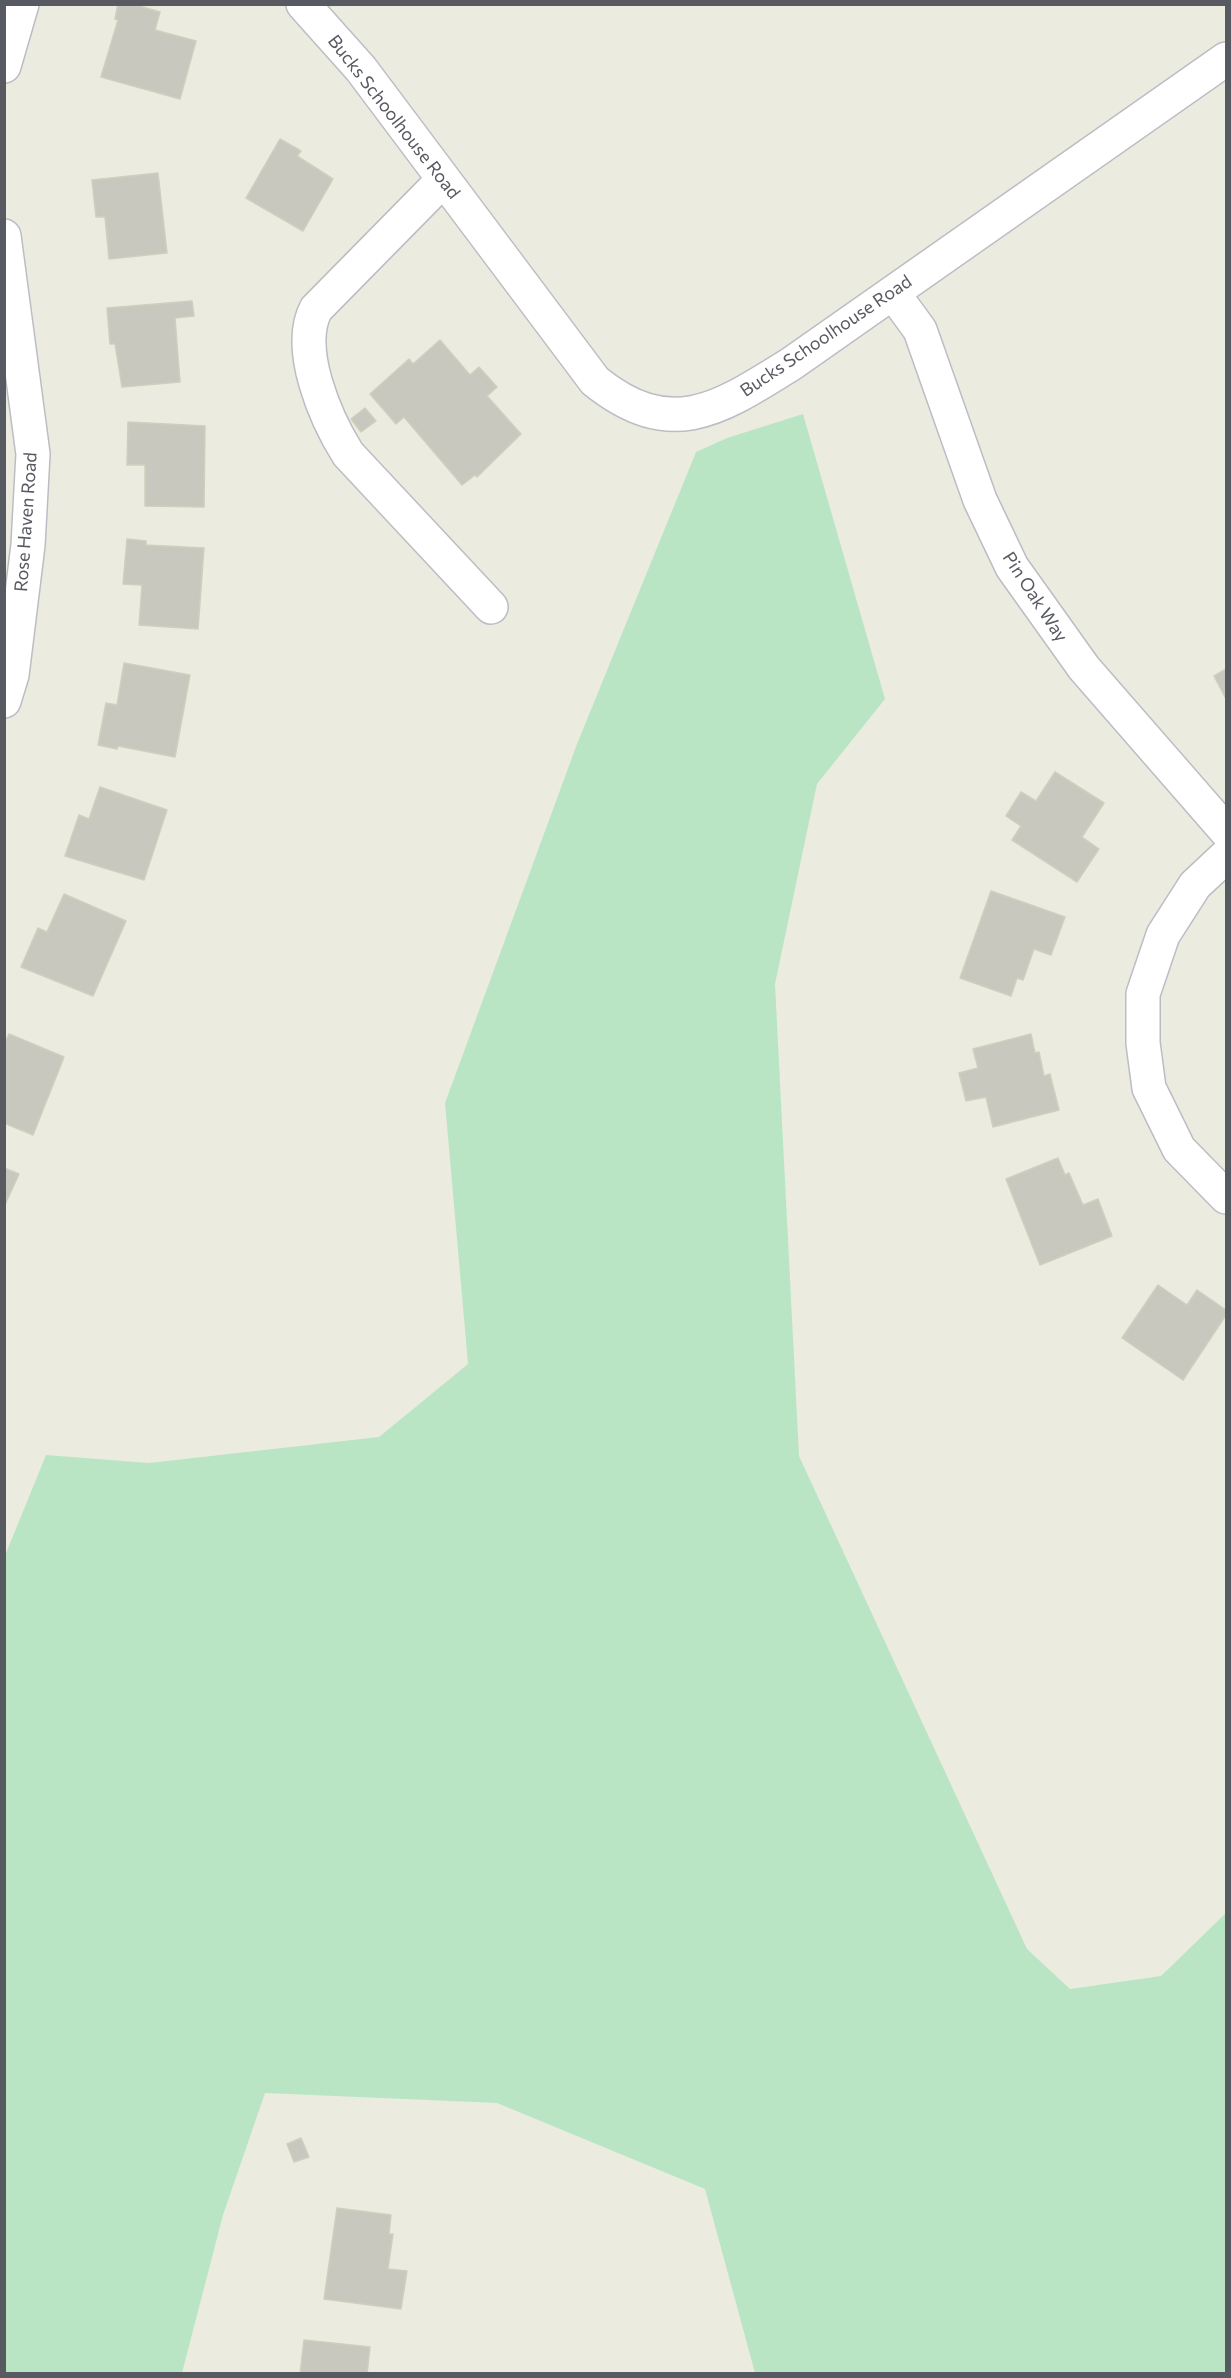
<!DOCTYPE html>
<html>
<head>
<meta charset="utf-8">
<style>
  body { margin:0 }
  #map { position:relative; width:1231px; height:2378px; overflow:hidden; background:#ebecdf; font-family:Commissioner,sans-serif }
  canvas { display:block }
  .frame { position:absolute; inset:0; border:6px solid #585a61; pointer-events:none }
</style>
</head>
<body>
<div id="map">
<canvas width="1231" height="2378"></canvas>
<div class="frame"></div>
</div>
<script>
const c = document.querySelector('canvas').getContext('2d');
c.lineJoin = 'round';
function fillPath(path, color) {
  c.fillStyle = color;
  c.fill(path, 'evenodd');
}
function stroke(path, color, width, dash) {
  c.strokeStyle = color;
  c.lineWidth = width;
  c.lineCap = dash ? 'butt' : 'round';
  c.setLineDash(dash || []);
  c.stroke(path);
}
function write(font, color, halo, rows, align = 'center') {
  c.font = font + ' Commissioner,sans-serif';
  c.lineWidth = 6;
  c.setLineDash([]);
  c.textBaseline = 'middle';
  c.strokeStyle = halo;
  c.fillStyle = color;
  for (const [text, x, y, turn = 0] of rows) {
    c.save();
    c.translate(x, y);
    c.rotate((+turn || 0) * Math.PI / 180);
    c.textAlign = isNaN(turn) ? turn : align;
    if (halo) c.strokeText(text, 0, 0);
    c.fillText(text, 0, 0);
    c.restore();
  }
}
const green = new Path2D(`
  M 803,414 L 885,699 L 817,784 L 775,984 L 799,1456 L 1027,1949 L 1070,1989 L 1161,1976 L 1226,1913 L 1226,2373 L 755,2373 L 705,2189 L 497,2103 L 265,2093 L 223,2215 L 182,2373 L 5,2373 L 4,1558 L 46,1455 L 149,1463 L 379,1437 L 468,1364 L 445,1103 L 577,744 L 696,452 L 727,438 Z`);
const building = new Path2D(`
  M 118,4 L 132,4 L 160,12 L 155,30 L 196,41 L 180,99 L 101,77 L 118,20 L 115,19 Z
  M 280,139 L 301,151 L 297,156 L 333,179 L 303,231 L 246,198 Z
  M 158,173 L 167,253 L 109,259 L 105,217 L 96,217 L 92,180 Z
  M 192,301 L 194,316 L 175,318 L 180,382 L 122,387 L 115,344 L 110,344 L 107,308 Z
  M 440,340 L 470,375 L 479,367 L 497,387 L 487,396 L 521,434 L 477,477 L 475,475 L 462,485 L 404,417 L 396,424 L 370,394 L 409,359 L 413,364 Z
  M 365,408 L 376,421 L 361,432 L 351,419 Z
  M 128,422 L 205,426 L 204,507 L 145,506 L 145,465 L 127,465 Z
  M 127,539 L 146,541 L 146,545 L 204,548 L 198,629 L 139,625 L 142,585 L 123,584 Z
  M 124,663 L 190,675 L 175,757 L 118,746 L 117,749 L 98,745 L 106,703 L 117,705 Z
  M 1226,669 L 1226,699 L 1214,676 Z
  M 1055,772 L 1104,803 L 1082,837 L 1099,849 L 1077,882 L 1012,840 L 1021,826 L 1006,816 L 1021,792 L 1036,801 Z
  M 100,787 L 167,810 L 144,880 L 65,856 L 79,815 L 89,819 Z
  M 991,891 L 1065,917 L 1051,955 L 1034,949 L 1023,980 L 1017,978 L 1011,996 L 960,978 Z
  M 64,894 L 126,921 L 93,996 L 21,967 L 38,928 L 47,932 Z
  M 9,1034 L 64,1057 L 33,1135 L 4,1123 L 4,1045 Z
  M 1031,1034 L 1035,1053 L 1039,1052 L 1044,1076 L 1050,1074 L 1059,1110 L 993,1127 L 986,1097 L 966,1101 L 959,1073 L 978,1068 L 973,1049 Z
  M 1058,1158 L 1065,1175 L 1069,1173 L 1083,1205 L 1098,1199 L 1112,1236 L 1040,1265 L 1006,1179 Z
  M 4,1168 L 19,1174 L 4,1207 Z
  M 1158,1285 L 1187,1305 L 1197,1290 L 1226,1310 L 1226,1315 L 1183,1380 L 1122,1338 Z
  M 301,2138 L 309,2157 L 294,2162 L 287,2144 Z
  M 337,2208 L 391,2215 L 389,2234 L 393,2234 L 388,2269 L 407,2271 L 401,2309 L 324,2299 Z
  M 304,2340 L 370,2347 L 367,2374 L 300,2374 Z`);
const minor = new Path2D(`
  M 303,4 L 361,69 L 595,381 C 671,442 719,409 791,364 L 1226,59
  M 4,66 L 22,4
  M 443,180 L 316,309 C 295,349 326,419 348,454 L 491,607
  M 4,236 L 33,454 L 28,545 L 12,675 L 4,701
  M 893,293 L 920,330 L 980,500 L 1012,567 L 1084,668 L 1226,831
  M 1226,856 L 1195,885 L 1163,935 L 1143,994 L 1143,1043 L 1149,1088 L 1179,1149 L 1226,1197`);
const streetNames = [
  ["Bucks Schoolhouse Road",394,117,52],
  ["Bucks Schoolhouse Road",826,336,-34],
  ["Rose Haven Road",26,522,-86],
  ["Pin Oak Way",1035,597,57]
];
fillPath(green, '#bae5c5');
fillPath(building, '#c9c8be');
stroke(building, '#d0cfbd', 1.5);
stroke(minor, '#bcbdc4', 36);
stroke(minor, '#fff', 33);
write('18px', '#585a61', '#fff', streetNames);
</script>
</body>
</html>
